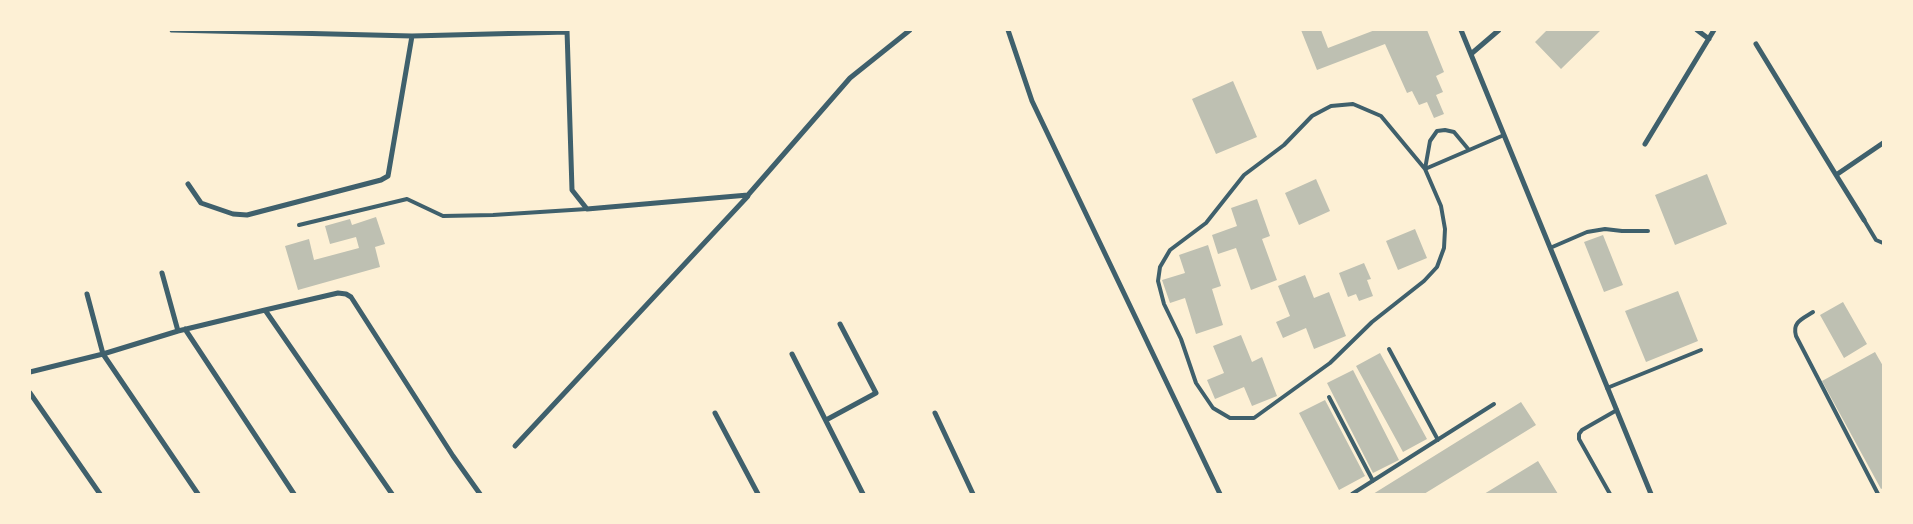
<!DOCTYPE html>
<html>
<head>
<meta charset="utf-8">
<style>
  body { margin:0 }
  #map { position:relative; width:1913px; height:524px; overflow:hidden; background:#fdf0d5; font-family:Poppins,sans-serif }
  canvas { display:block }
  .frame { position:absolute; inset:0; border:31px solid #fdf0d5; pointer-events:none }
</style>
</head>
<body>
<div id="map">
<canvas width="1913" height="524"></canvas>
<div class="frame"></div>
</div>
<script>
const c = document.querySelector('canvas').getContext('2d');
c.lineJoin = 'round';
function fillPath(path, color) {
  c.fillStyle = color;
  c.fill(path, 'evenodd');
}
function stroke(path, color, width, dash) {
  c.strokeStyle = color;
  c.lineWidth = width;
  c.lineCap = dash ? 'butt' : 'round';
  c.setLineDash(dash || []);
  c.stroke(path);
}
const building = new Path2D(`
  M 1301,30 L 1321,30 L 1328,48 L 1375,30 L 1427,30 L 1444,72 L 1436,76 L 1443,92 L 1436,95 L 1444,114 L 1434,118 L 1427,102 L 1419,105 L 1412,91 L 1407,93 L 1385,44 L 1317,70 Z
  M 1547,30 L 1601,30 L 1561,69 L 1535,42 Z
  M 1233,81 L 1257,137 L 1216,154 L 1192,99 Z
  M 1707,174 L 1727,224 L 1675,245 L 1655,195 Z
  M 1316,179 L 1330,211 L 1299,225 L 1285,193 Z
  M 1257,199 L 1270,236 L 1262,239 L 1277,280 L 1251,290 L 1236,248 L 1218,254 L 1212,235 L 1237,226 L 1231,208 Z
  M 376,217 L 385,244 L 375,247 L 380,267 L 298,290 L 285,246 L 309,239 L 314,260 L 359,248 L 356,237 L 330,244 L 325,226 L 350,219 L 352,225 Z
  M 1415,229 L 1427,258 L 1398,270 L 1386,241 Z
  M 1603,235 L 1623,285 L 1604,292 L 1584,242 Z
  M 1208,245 L 1221,286 L 1212,289 L 1223,325 L 1196,334 L 1185,298 L 1170,303 L 1162,280 L 1185,273 L 1179,255 Z
  M 1364,263 L 1371,279 L 1367,280 L 1373,296 L 1359,301 L 1356,294 L 1348,297 L 1339,273 Z
  M 1305,275 L 1314,298 L 1329,292 L 1346,336 L 1314,349 L 1306,328 L 1283,338 L 1276,322 L 1290,316 L 1278,286 Z
  M 1678,291 L 1698,341 L 1646,362 L 1625,311 Z
  M 1843,302 L 1867,344 L 1844,358 L 1820,315 Z
  M 1241,335 L 1252,362 L 1262,357 L 1277,396 L 1252,406 L 1244,387 L 1215,399 L 1207,380 L 1224,373 L 1213,346 Z
  M 1875,352 L 1883,366 L 1883,488 L 1881,489 L 1822,381 Z
  M 1380,353 L 1427,439 L 1403,452 L 1356,366 Z
  M 1353,370 L 1399,460 L 1373,473 L 1327,383 Z
  M 1325,400 L 1365,476 L 1339,490 L 1299,413 Z
  M 1521,402 L 1536,425 L 1424,494 L 1373,494 Z
  M 1538,461 L 1558,494 L 1484,494 Z`);
const service = new Path2D(`
  M 1425,169 L 1381,116 L 1353,104 L 1331,106 L 1312,116 L 1284,145 L 1244,175 L 1206,223 L 1170,250 L 1160,267 L 1158,281 L 1164,304 L 1181,339 L 1196,383 L 1213,408 L 1230,418 L 1254,418 L 1330,363 L 1372,322 L 1424,281 L 1437,267 L 1444,248 L 1445,229 L 1441,206 L 1425,169 L 1430,141 L 1437,131 L 1445,130 L 1454,132 L 1469,150
  M 1425,169 L 1504,135
  M 1864,220 L 1876,240 L 1883,243
  M 299,225 L 407,199 L 443,216 L 493,215 L 587,209
  M 1550,248 L 1587,232 L 1605,229 L 1622,231 L 1648,231
  M 1813,312 C 1802,319 1792,322 1796,336 L 1878,494
  M 1389,349 L 1438,440
  M 1607,388 L 1701,350
  M 1329,397 L 1373,481
  M 1352,494 L 1494,404
  M 1610,494 L 1579,439 L 1579,434 L 1582,430 L 1617,410`);
const minor = new Path2D(`
  M 172,30 L 412,36 L 567,32
  M 567,30 L 572,190 L 587,209 L 748,195 L 850,78 L 910,30
  M 1008,30 L 1032,101 L 1220,494
  M 1461,30 L 1651,494
  M 1697,30 L 1709,39
  M 1756,44 L 1836,175
  M 1471,54 L 1499,30
  M 1645,144 L 1714,30
  M 188,184 L 201,203 L 233,214 L 247,215 L 381,180 L 388,176 L 412,36
  M 1864,220 L 1836,175 L 1883,143
  M 162,273 L 178,331
  M 87,294 L 103,354 L 178,331 L 265,310 L 392,494
  M 265,310 L 338,293 L 346,294 L 351,297 L 453,456 L 480,494
  M 185,329 L 294,494
  M 792,354 L 863,494
  M 30,372 L 103,354 L 198,494
  M 30,393 L 100,494
  M 715,413 L 758,494
  M 935,413 L 973,494
  M 826,420 L 876,393 L 840,324
  M 515,446 L 748,196`);
fillPath(building, '#bec0b2');
stroke(service, '#3f606c', 4);
stroke(minor, '#3f606c', 5);
</script>
</body>
</html>
